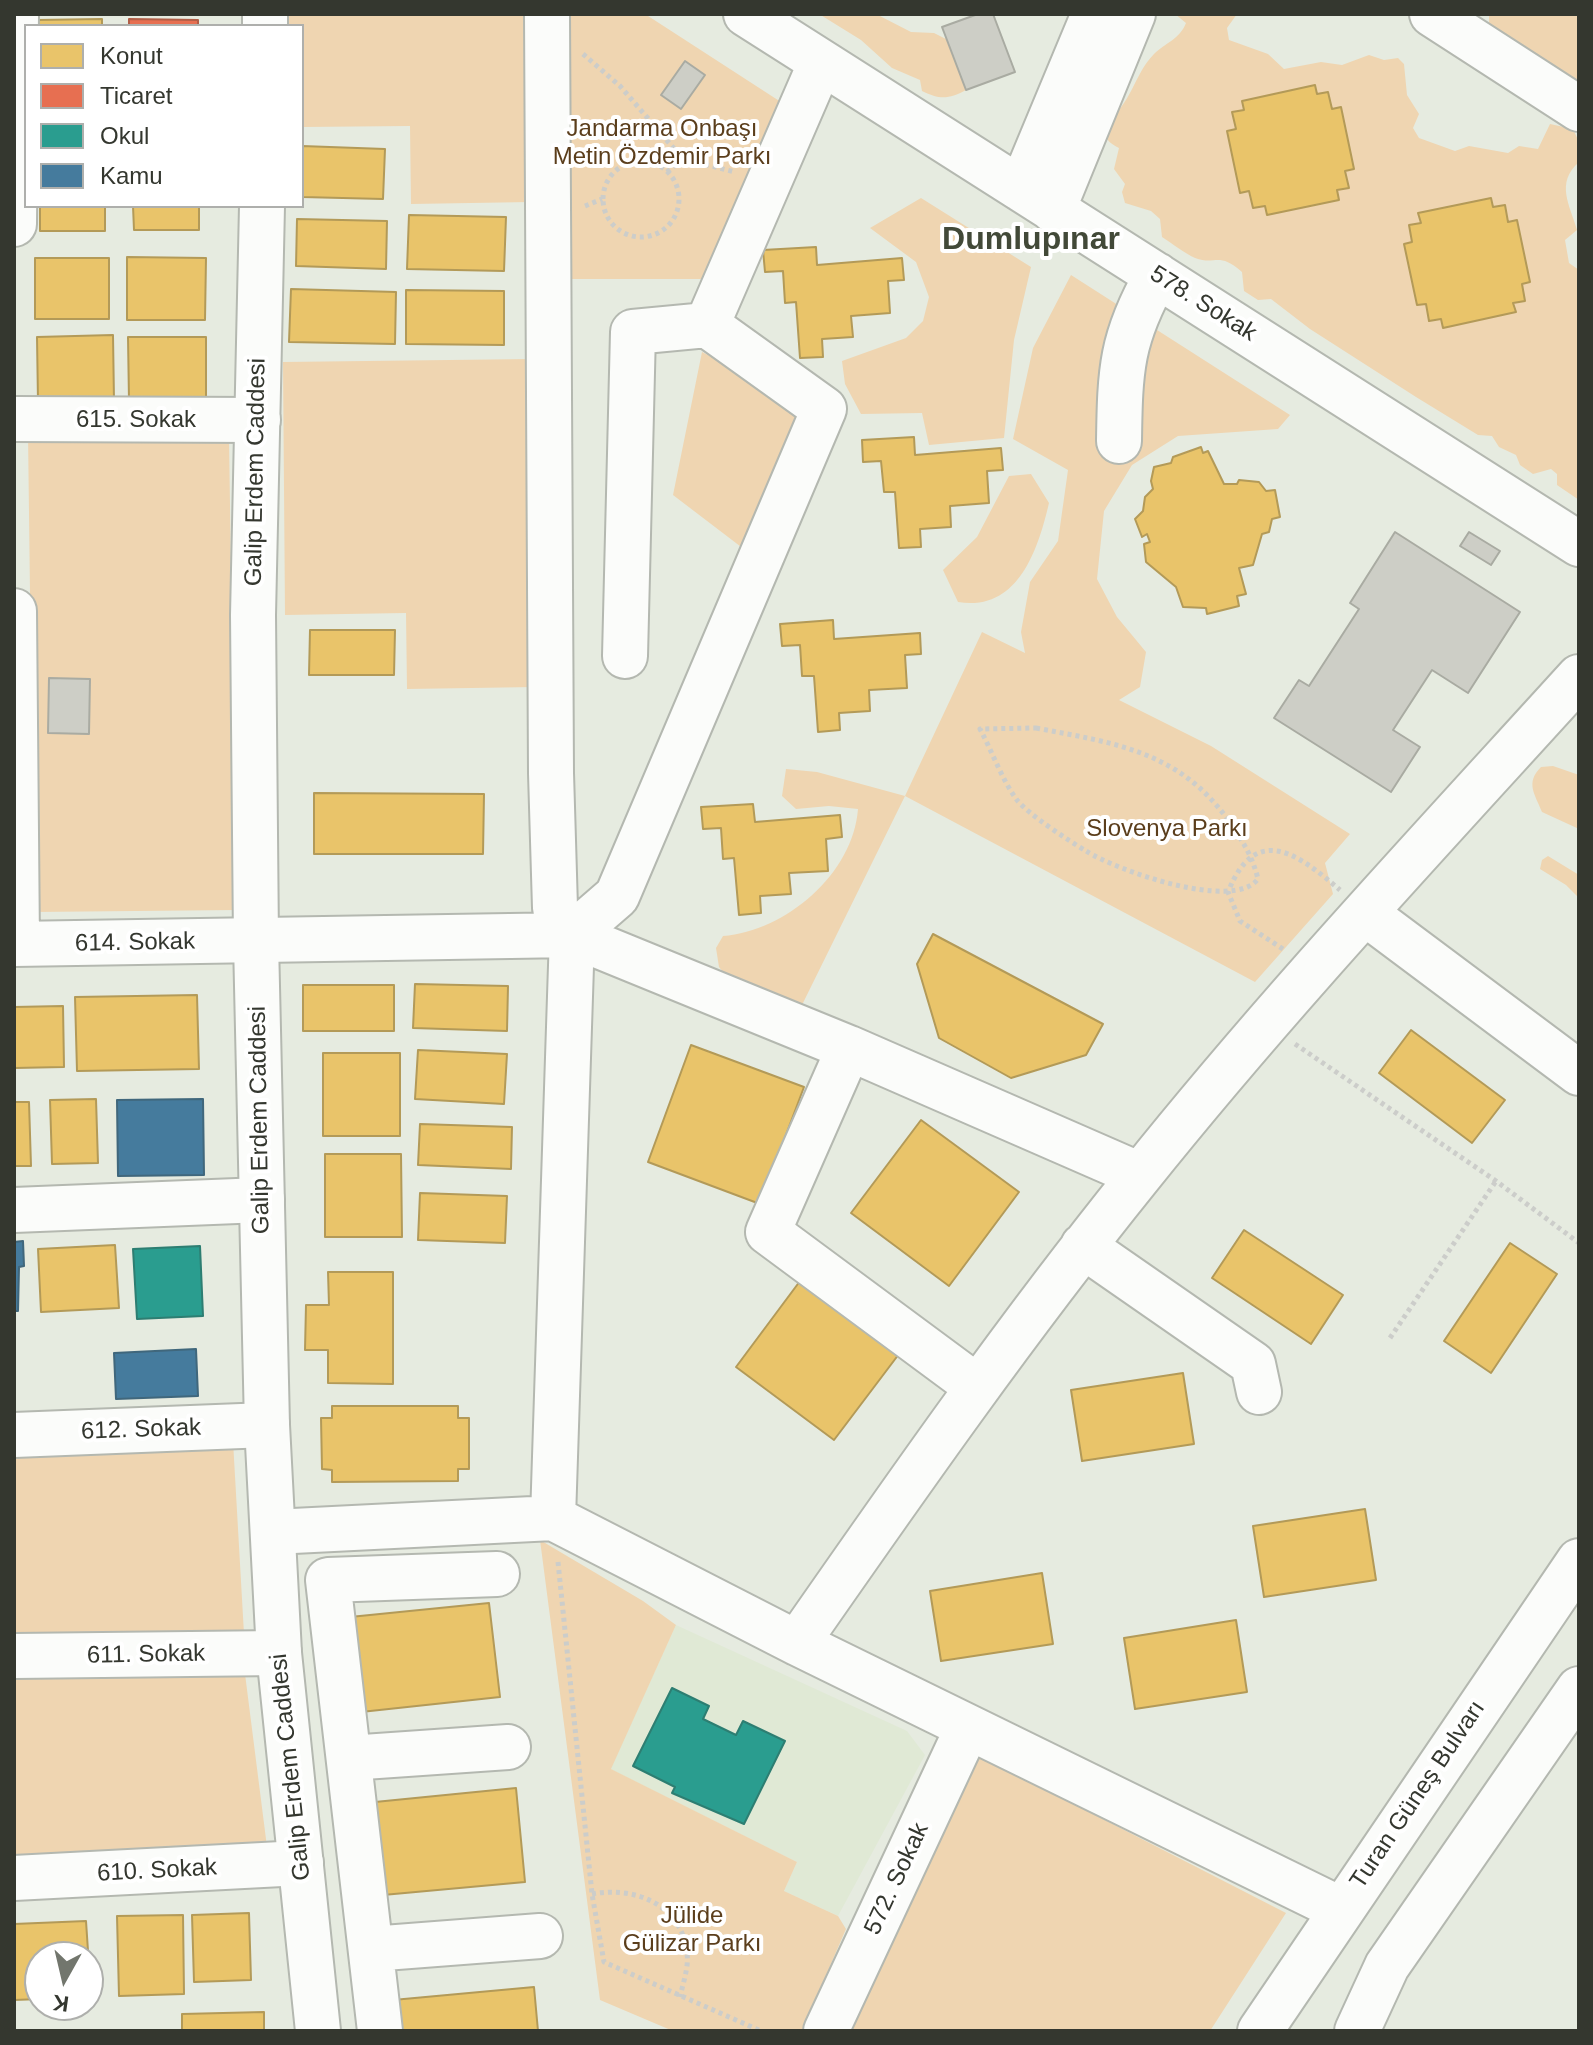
<!DOCTYPE html>
<html>
<head>
<meta charset="utf-8">
<style>
  body { margin:0 }
  #map { position:relative; width:1593px; height:2045px; overflow:hidden; background:#e6ebe0; font-family:Arial,sans-serif }
  canvas { display:block }
  .frame { position:absolute; inset:0; border:16px solid #34372f; pointer-events:none }
  .legend { position:absolute; left:24px; top:24px; width:280px; height:184px; box-sizing:border-box; background:#fff; border:2px solid #aeafac; margin:0; padding:10px 14px; list-style:none; font-size:24px; color:#34372f }
  .legend li { display:flex; align-items:center; gap:16px; height:40px }
  .legend b { width:40px; border:2px solid #aeafac }
  .north { position:absolute; left:24px; top:1941px; width:80px; height:80px; box-sizing:border-box; background:#fff; border:2px solid #aeafac; border-radius:50%; rotate:188deg; font-size:22px; font-weight:700; line-height:32px; text-align:center; color:#34372f }
  .north::after { content:''; display:block; margin:auto; width:28px; height:36px; background:#72766d; clip-path:polygon(50% 0,100% 100%,50% 72%,0 100%) }
</style>
</head>
<body>
<div id="map">
<canvas width="1593" height="2045"></canvas>
<div class="frame"></div>
<ul class="legend">
<li><b style="height:22px;background:#e9c46a"></b>Konut</li>
<li><b style="height:22px;background:#e76f51"></b>Ticaret</li>
<li><b style="height:22px;background:#2a9d8f"></b>Okul</li>
<li><b style="height:22px;background:#457b9d"></b>Kamu</li>
</ul>
<div class="north">K</div>
</div>
<script>
const c = document.querySelector('canvas').getContext('2d');
c.lineJoin = 'round';
function fillPath(path, color) {
  c.fillStyle = color;
  c.fill(path, 'evenodd');
}
function stroke(path, color, width, dash) {
  c.strokeStyle = color;
  c.lineWidth = width;
  c.lineCap = dash ? 'butt' : 'round';
  c.setLineDash(dash || []);
  c.stroke(path);
}
function write(font, color, halo, rows, align = 'center') {
  c.font = font + ' Arial,sans-serif';
  c.lineWidth = 8;
  c.setLineDash([]);
  c.textBaseline = 'middle';
  c.strokeStyle = halo;
  c.fillStyle = color;
  for (const [text, x, y, turn = 0] of rows) {
    c.save();
    c.translate(x, y);
    c.rotate((+turn || 0) * Math.PI / 180);
    c.textAlign = isNaN(turn) ? turn : align;
    if (halo) c.strokeText(text, 0, 0);
    c.fillText(text, 0, 0);
    c.restore();
  }
}
const built = new Path2D(`
  M 676,1625 L 907,1731 L 925,1755 L 838,1916 L 784,1891 L 797,1862 L 610,1769 Z`);
const green = new Path2D(`
  M 286,14 L 528,14 L 531,202 L 411,204 L 410,126 L 302,127 L 302,26 L 285,26 Z
  M 566,14 L 645,14 L 784,104 L 706,279 L 565,279 Z
  M 819,14 L 876,14 L 911,32 L 934,33 L 946,39 L 966,90 C 949,99 940,100 922,91 L 920,80 L 892,68 L 861,40 Z
  M 1175,14 L 1237,14 L 1227,28 L 1229,40 L 1268,54 L 1284,69 L 1321,62 L 1342,65 L 1369,55 L 1384,60 L 1398,58 L 1404,64 L 1407,95 L 1419,114 L 1413,128 L 1419,138 L 1455,151 L 1469,146 L 1508,153 L 1519,146 L 1538,149 L 1550,124 L 1573,129 L 1579,142 L 1579,162 C 1555,183 1570,205 1577,230 L 1565,240 L 1569,263 L 1579,270 L 1579,500 L 1557,485 L 1557,474 L 1551,469 L 1533,474 L 1520,465 L 1516,455 L 1499,447 L 1492,436 L 1478,435 L 1416,397 L 1310,329 L 1271,299 L 1258,300 L 1244,291 L 1242,272 C 1218,251 1216,266 1195,258 C 1184,253 1173,244 1162,237 L 1160,219 L 1151,211 L 1125,203 L 1122,192 L 1125,184 L 1114,169 L 1119,148 C 1106,141 1102,136 1106,121 C 1131,106 1134,74 1154,54 C 1165,43 1180,39 1186,23 Z
  M 1489,14 L 1579,14 L 1579,94 L 1489,33 Z
  M 921,198 L 1031,267 L 1014,340 L 1004,438 L 929,445 L 922,413 L 861,414 L 845,384 L 842,361 L 906,338 L 923,321 L 929,297 L 916,262 L 870,228 Z
  M 1071,275 L 1290,415 L 1278,429 L 1178,436 L 1132,465 L 1104,511 L 1097,579 L 1117,617 L 1146,652 L 1140,687 L 1119,700 L 1211,746 L 1350,834 L 1325,863 L 1333,894 L 1255,982 L 905,796 L 801,1007 L 727,977 L 719,967 L 716,948 L 723,936 C 786,931 853,874 858,809 L 829,806 L 796,809 L 782,796 L 786,769 L 817,772 L 905,796 L 982,632 L 1025,653 L 1021,632 L 1030,582 L 1058,541 L 1068,470 L 1013,439 L 1033,348 Z
  M 702,352 L 792,398 L 800,442 L 753,556 L 673,495 Z
  M 532,359 L 535,687 L 407,689 L 406,613 L 285,615 L 283,362 Z
  M 28,433 L 229,437 L 236,910 L 34,912 Z
  M 1031,474 L 1049,503 C 1038,550 1018,612 958,602 L 943,570 L 977,537 L 1009,476 Z
  M 1553,766 L 1579,775 L 1579,829 L 1542,812 C 1535,794 1525,783 1541,767 Z
  M 1548,856 L 1579,875 L 1579,898 L 1566,885 L 1540,869 L 1542,860 Z
  M 233,1441 L 244,1634 L 14,1638 L 14,1450 Z
  M 540,1540 L 643,1601 L 676,1625 L 611,1769 L 797,1862 L 784,1891 L 838,1916 L 846,1929 L 802,2031 L 673,2031 L 600,2000 Z
  M 244,1666 L 267,1847 L 14,1860 L 14,1670 Z
  M 978,1755 L 1286,1913 L 1210,2031 L 849,2031 Z`);
const homes = new Path2D(`
  M 102,19 L 102,26 L 37,26 L 37,20 Z
  M 1315,85 L 1317,94 L 1328,92 L 1332,109 L 1341,107 L 1354,169 L 1345,171 L 1349,188 L 1337,190 L 1339,200 L 1267,215 L 1265,206 L 1253,208 L 1249,191 L 1240,193 L 1227,131 L 1236,129 L 1232,112 L 1244,110 L 1242,101 Z
  M 302,146 L 385,149 L 383,199 L 302,197 Z
  M 1491,198 L 1493,207 L 1505,205 L 1508,222 L 1517,220 L 1530,282 L 1522,284 L 1525,301 L 1513,303 L 1516,312 L 1443,328 L 1441,319 L 1429,321 L 1426,304 L 1417,305 L 1404,244 L 1412,242 L 1409,225 L 1421,223 L 1418,213 Z
  M 40,206 L 105,206 L 105,231 L 40,231 Z
  M 133,206 L 199,206 L 199,230 L 134,230 Z
  M 409,215 L 506,217 L 504,271 L 407,269 Z
  M 297,219 L 387,221 L 386,269 L 296,266 Z
  M 816,247 L 817,265 L 902,258 L 904,280 L 888,281 L 890,313 L 851,316 L 853,337 L 822,339 L 823,357 L 800,358 L 796,302 L 785,303 L 783,271 L 765,272 L 763,250 Z
  M 127,257 L 206,258 L 205,320 L 127,320 Z
  M 35,258 L 109,258 L 109,319 L 35,319 Z
  M 291,289 L 396,292 L 395,344 L 289,342 Z
  M 406,290 L 504,291 L 504,345 L 406,344 Z
  M 113,335 L 114,401 L 38,402 L 37,337 Z
  M 128,337 L 206,337 L 206,401 L 129,401 Z
  M 914,437 L 915,455 L 1001,448 L 1003,470 L 987,471 L 989,503 L 950,506 L 951,527 L 920,529 L 921,547 L 899,548 L 895,492 L 884,492 L 881,461 L 863,462 L 862,440 Z
  M 1201,447 L 1203,453 L 1208,451 L 1224,484 L 1237,484 L 1239,480 L 1259,482 L 1266,491 L 1275,490 L 1280,517 L 1272,519 L 1269,532 L 1262,534 L 1253,565 L 1239,568 L 1246,594 L 1237,596 L 1239,606 L 1207,614 L 1206,608 L 1183,607 L 1176,587 L 1146,562 L 1144,544 L 1150,542 L 1147,534 L 1142,537 L 1135,519 L 1143,511 L 1145,497 L 1153,489 L 1151,481 L 1154,467 L 1171,463 L 1173,457 Z
  M 833,620 L 834,639 L 920,633 L 921,654 L 905,655 L 907,688 L 869,690 L 870,711 L 839,713 L 840,730 L 818,732 L 814,676 L 802,676 L 800,645 L 782,646 L 780,624 Z
  M 310,630 L 395,630 L 394,675 L 309,675 Z
  M 314,793 L 484,794 L 483,854 L 314,854 Z
  M 753,804 L 755,822 L 840,815 L 842,837 L 826,839 L 828,871 L 789,873 L 791,894 L 760,896 L 761,913 L 739,915 L 734,858 L 723,859 L 721,828 L 703,829 L 701,807 Z
  M 933,934 L 1103,1024 L 1086,1055 L 1011,1078 L 939,1038 L 917,964 Z
  M 415,984 L 508,986 L 507,1031 L 413,1028 Z
  M 303,985 L 394,985 L 394,1031 L 303,1031 Z
  M 197,995 L 199,1069 L 77,1071 L 75,997 Z
  M 63,1006 L 64,1067 L 14,1068 L 14,1007 Z
  M 1411,1030 L 1505,1100 L 1472,1143 L 1379,1073 Z
  M 691,1045 L 804,1087 L 760,1204 L 648,1162 Z
  M 418,1050 L 507,1054 L 504,1104 L 415,1099 Z
  M 323,1053 L 400,1053 L 400,1136 L 323,1136 Z
  M 96,1099 L 98,1163 L 52,1164 L 50,1100 Z
  M 14,1102 L 29,1102 L 31,1166 L 14,1166 Z
  M 921,1120 L 1019,1192 L 949,1286 L 851,1213 Z
  M 420,1124 L 512,1127 L 511,1169 L 418,1165 Z
  M 325,1154 L 401,1154 L 402,1237 L 325,1237 Z
  M 420,1193 L 507,1196 L 505,1243 L 418,1240 Z
  M 1244,1230 L 1343,1295 L 1311,1344 L 1212,1278 Z
  M 1510,1243 L 1557,1274 L 1491,1373 L 1444,1341 Z
  M 115,1245 L 119,1308 L 41,1312 L 38,1249 Z
  M 328,1272 L 393,1272 L 393,1384 L 328,1383 L 328,1350 L 305,1350 L 306,1305 L 329,1305 Z
  M 803,1277 L 902,1350 L 834,1440 L 736,1367 Z
  M 1183,1373 L 1194,1444 L 1082,1461 L 1071,1390 Z
  M 332,1406 L 458,1406 L 458,1418 L 469,1418 L 469,1469 L 458,1469 L 458,1481 L 332,1482 L 332,1470 L 322,1469 L 321,1418 L 332,1418 Z
  M 1365,1509 L 1376,1580 L 1264,1597 L 1253,1526 Z
  M 1042,1573 L 1053,1644 L 941,1661 L 930,1591 Z
  M 489,1603 L 500,1697 L 361,1712 L 350,1617 Z
  M 1236,1620 L 1247,1692 L 1135,1709 L 1124,1638 Z
  M 516,1788 L 525,1882 L 383,1895 L 375,1802 Z
  M 249,1913 L 251,1980 L 194,1982 L 192,1915 Z
  M 183,1915 L 184,1994 L 119,1996 L 117,1916 Z
  M 86,1921 L 88,1951 L 67,1952 L 67,1957 L 40,1957 L 40,1999 L 14,2000 L 14,1924 Z
  M 88,1963 L 95,1963 L 97,1996 L 88,1996 Z
  M 534,1987 L 538,2031 L 396,2031 L 393,2000 Z
  M 264,2012 L 264,2031 L 182,2031 L 182,2014 Z`);
const shops = new Path2D(`
  M 129,19 L 198,20 L 198,26 L 129,26 Z`);
const schools = new Path2D(`
  M 200,1246 L 203,1316 L 137,1319 L 133,1249 Z
  M 672,1688 L 709,1706 L 703,1719 L 736,1735 L 743,1721 L 785,1741 L 744,1824 L 672,1793 L 675,1787 L 633,1766 Z`);
const public = new Path2D(`
  M 203,1099 L 204,1175 L 118,1176 L 117,1100 Z
  M 23,1241 L 24,1266 L 19,1267 L 18,1311 L 14,1311 L 14,1242 Z
  M 196,1349 L 198,1396 L 116,1399 L 114,1353 Z`);
const building = new Path2D(`
  M 978,14 L 993,14 L 1015,72 L 966,90 L 942,27 Z
  M 685,61 L 705,75 L 681,109 L 661,95 Z
  M 1395,532 L 1520,612 L 1468,693 L 1432,670 L 1393,730 L 1420,747 L 1391,792 L 1274,718 L 1299,680 L 1309,686 L 1359,609 L 1350,603 Z
  M 1469,532 L 1500,551 L 1491,565 L 1460,546 Z
  M 49,678 L 90,679 L 89,734 L 48,733 Z`);
const path = new Path2D(`
  M 583,54 L 620,86 L 683,159 L 735,172
  M603 199a38 38 0 1 1 76 0a38 38 0 1 1-76 0Z
  M 667,172 L 683,159
  M 585,206 L 602,199
  M 1036,728 C 1114,743 1179,751 1228,820 C 1242,840 1252,855 1258,879 C 1233,912 1116,870 1086,851 C 1068,840 1029,815 1017,800 C 1002,780 992,751 980,729 Z
  M 1283,949 L 1240,921 L 1228,892 C 1256,822 1298,854 1340,890
  M 1295,1044 L 1496,1181 L 1579,1243
  M 1390,1338 L 1496,1181
  M 558,1562 L 592,1894 L 604,1962 L 761,2031
  M 592,1894 C 634,1886 682,1904 687,1953 C 689,1967 683,1983 680,1997`);
const minor = new Path2D(`
  M 547,14 L 551,773 L 555,908 L 572,935 L 553,1518
  M 746,14 L 1579,544
  M 1432,14 L 1579,109
  M 1021,189 L 1094,14
  M 1053,210 L 1133,14
  M 14,224 L 16,14
  M 14,419 L 258,420
  M 1119,441 C 1120,370 1121,338 1157,275
  M 14,611 L 17,944
  M 625,656 L 633,332 L 707,325
  M 1365,913 L 1579,1073
  M 572,935 L 617,896 L 824,409 L 707,325 L 821,62
  M 14,944 L 572,935 L 849,1048 L 1140,1175
  M 849,1048 L 768,1232 L 976,1386
  M 14,1210 L 262,1200
  M 1083,1246 L 1253,1364 L 1259,1392
  M 14,1435 L 267,1425
  M 273,1532 L 553,1518 L 797,1643 L 1340,1909
  M 797,1643 C 907,1485 1016,1329 1137,1179 C 1276,1005 1429,842 1579,677
  M 14,1656 L 279,1653
  M 349,1758 L 508,1747
  M 14,1878 L 301,1863
  M 371,1949 L 540,1936
  M 380,2031 L 328,1580 L 497,1574
  M 826,2031 L 968,1727`);
const major = new Path2D(`
  M 265,26 L 265,14
  M 262,206 L 253,615 L 256,942 L 267,1425 L 279,1653 L 318,2031
  M 1260,2031 L 1579,1561
  M 1357,2031 L 1387,1966 L 1579,1689`);
const parkNames = [
  ["Jandarma Onbaşı",662,129],
  ["Metin Özdemir Parkı",662,157],
  ["Slovenya Parkı",1167,829],
  ["Jülide",692,1916],
  ["Gülizar Parkı",692,1944]
];
const streetNames = [
  ["578. Sokak",1203,304,32],
  ["615. Sokak",136,420],
  ["Galip Erdem Caddesi",256,472,-89],
  ["614. Sokak",135,943,-1],
  ["Galip Erdem Caddesi",260,1120,-91],
  ["612. Sokak",141,1430,-2],
  ["611. Sokak",146,1655,-1],
  ["Galip Erdem Caddesi",291,1767,-96],
  ["Turan Güneş Bulvarı",1418,1795,-56],
  ["610. Sokak",157,1871,-3],
  ["572. Sokak",897,1879,-65]
];
const districtNames = [
  ["Dumlupınar",1031,240]
];
fillPath(built, '#e0e9d5');
fillPath(green, '#efd5b1');
fillPath(homes, '#e9c46a');
stroke(homes, '#b39a58', 2);
fillPath(shops, '#e76f51');
stroke(shops, '#b15e47', 2);
fillPath(schools, '#2a9d8f');
stroke(schools, '#2d7e72', 2);
fillPath(public, '#457b9d');
stroke(public, '#40677c', 2);
fillPath(building, '#cdcec6');
stroke(building, '#a9aba2', 2);
stroke(minor, '#b4b8b0', 48);
stroke(major, '#b4b8b0', 48);
stroke(path, '#cccdca', 5, [4, 4]);
stroke(minor, '#fbfcfa', 44);
stroke(major, '#fbfcfa', 44);
write('24px', '#5b3e1c', '#fff', parkNames);
write('24px', '#34372f', '#fff', streetNames);
write('bold 32px', '#424938', '#fff', districtNames);
</script>
</body>
</html>
